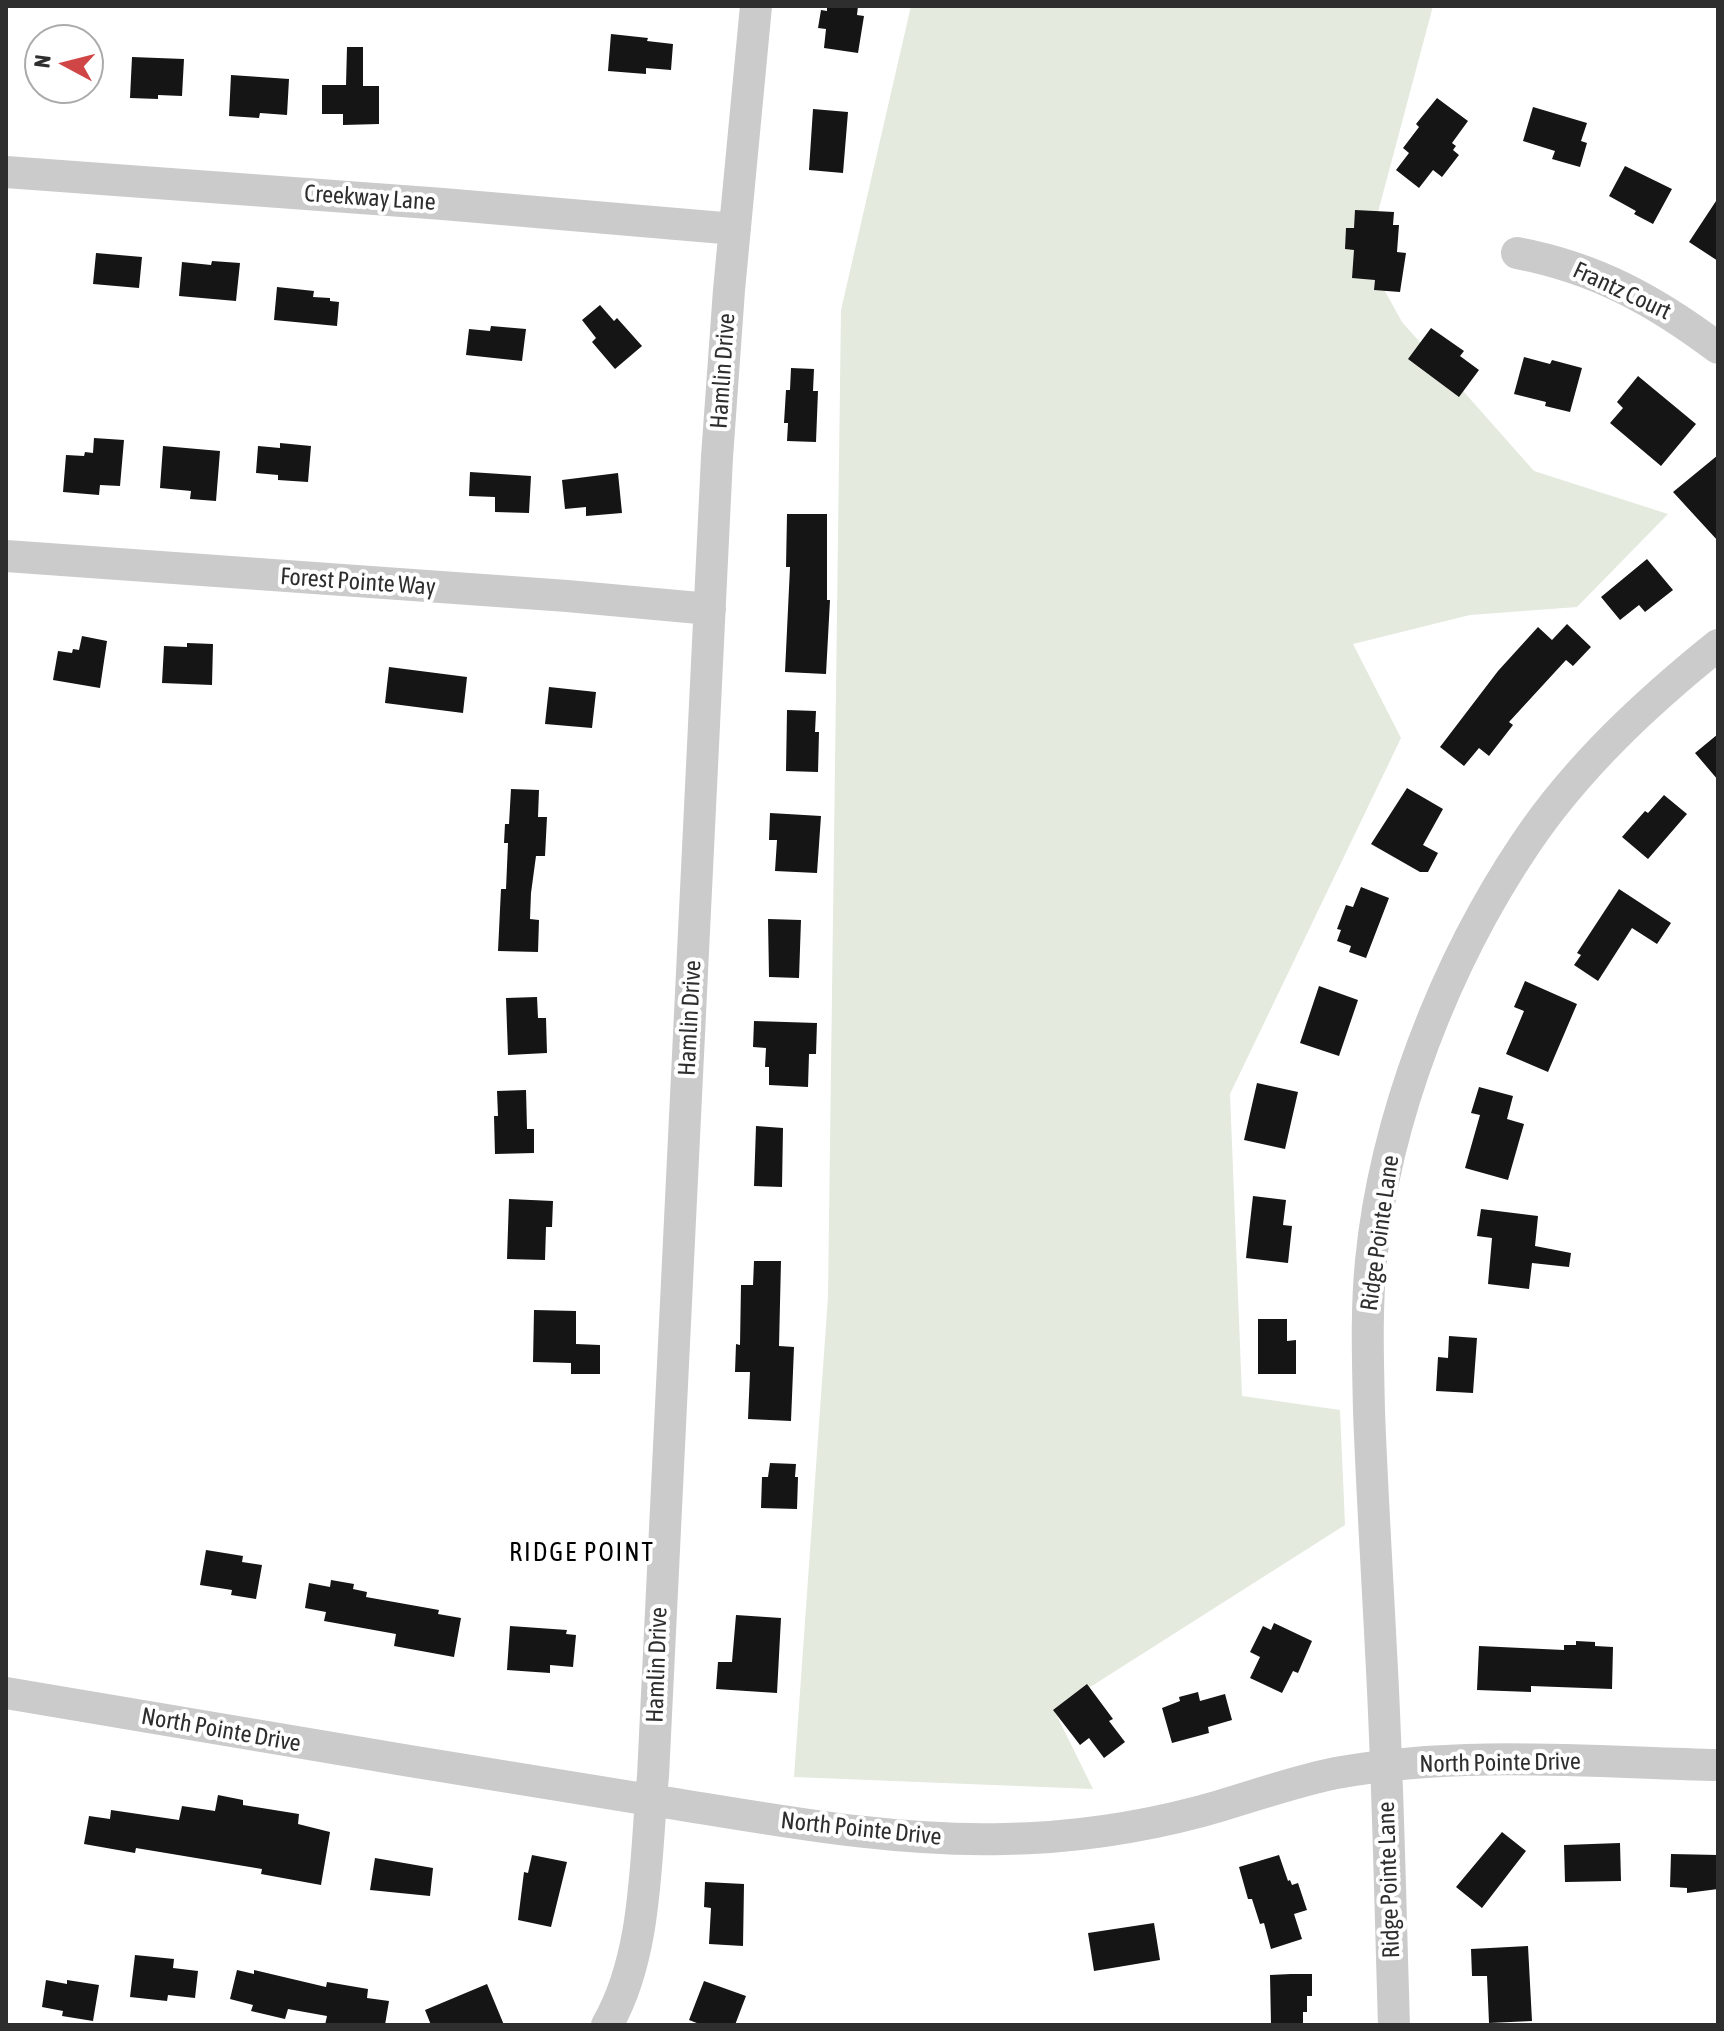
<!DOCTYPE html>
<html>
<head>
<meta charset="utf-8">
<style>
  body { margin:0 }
  #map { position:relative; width:1724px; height:2031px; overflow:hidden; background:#fff; font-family:"Asap Condensed",sans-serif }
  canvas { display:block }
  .frame { position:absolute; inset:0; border:8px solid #2e2e2e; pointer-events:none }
  .north { position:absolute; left:24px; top:24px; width:80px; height:80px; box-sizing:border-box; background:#fff; border:2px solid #ababab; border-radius:50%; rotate:277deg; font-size:22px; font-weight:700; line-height:32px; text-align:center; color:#2e2e2e }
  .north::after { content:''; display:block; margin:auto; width:28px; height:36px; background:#d04647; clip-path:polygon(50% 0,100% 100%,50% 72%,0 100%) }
</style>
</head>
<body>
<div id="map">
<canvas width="1724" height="2031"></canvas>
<div class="frame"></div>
<div class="north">N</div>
</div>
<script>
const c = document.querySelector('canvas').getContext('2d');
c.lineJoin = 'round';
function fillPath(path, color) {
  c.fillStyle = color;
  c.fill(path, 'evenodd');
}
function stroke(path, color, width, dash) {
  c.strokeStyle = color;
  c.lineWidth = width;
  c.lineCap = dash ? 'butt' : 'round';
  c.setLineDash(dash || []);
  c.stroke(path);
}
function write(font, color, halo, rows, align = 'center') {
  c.font = font + ' "Asap Condensed",sans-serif';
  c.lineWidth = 8;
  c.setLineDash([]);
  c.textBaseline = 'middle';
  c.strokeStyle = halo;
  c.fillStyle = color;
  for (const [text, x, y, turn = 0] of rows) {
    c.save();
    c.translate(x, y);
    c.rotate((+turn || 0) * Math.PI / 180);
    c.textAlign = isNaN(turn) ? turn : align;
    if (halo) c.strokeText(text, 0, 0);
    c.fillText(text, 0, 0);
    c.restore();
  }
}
const green = new Path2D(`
  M 911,6 L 1433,6 L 1366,257 L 1402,322 L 1534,471 L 1668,514 L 1577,607 L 1470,615 L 1353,644 L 1401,738 L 1230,1094 L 1242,1396 L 1340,1410 L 1345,1525 L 1054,1710 L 1093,1789 L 794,1777 L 828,1297 L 841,310 Z`);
const building = new Path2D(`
  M 827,6 L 858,6 L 857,15 L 864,16 L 858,53 L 824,48 L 826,29 L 818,28 L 821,10 L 827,11 Z
  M 611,34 L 648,38 L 647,41 L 673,44 L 671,70 L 646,68 L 646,74 L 608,71 Z
  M 347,47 L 363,47 L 363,86 L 379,86 L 379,124 L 343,125 L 343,114 L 322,114 L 322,85 L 346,85 Z
  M 132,57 L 184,59 L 182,96 L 158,95 L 158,99 L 130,98 Z
  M 231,75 L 289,79 L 287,115 L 260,113 L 259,118 L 229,116 Z
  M 1437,98 L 1468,121 L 1452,143 L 1456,146 L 1453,150 L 1459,155 L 1442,177 L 1433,170 L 1419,188 L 1396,170 L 1409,153 L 1403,148 L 1419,127 L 1416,124 Z
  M 1533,107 L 1587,123 L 1581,141 L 1587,143 L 1580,167 L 1552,159 L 1555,151 L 1523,141 Z
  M 813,109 L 848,112 L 843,173 L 809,170 Z
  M 1625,166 L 1672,189 L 1653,224 L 1634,214 L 1636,211 L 1609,196 Z
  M 1718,198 L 1718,261 L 1689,242 Z
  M 1355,210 L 1394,212 L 1393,225 L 1399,225 L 1397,252 L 1406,253 L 1400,292 L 1374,290 L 1375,280 L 1352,278 L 1354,250 L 1345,249 L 1346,228 L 1354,228 Z
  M 96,253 L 142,257 L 139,288 L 93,284 Z
  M 212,261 L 240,263 L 236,301 L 179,296 L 182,262 L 211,265 Z
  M 277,287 L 314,291 L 313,297 L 330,298 L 330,301 L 339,302 L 337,326 L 274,320 Z
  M 600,305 L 614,321 L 617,318 L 642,346 L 615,369 L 592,342 L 596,338 L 582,320 Z
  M 491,326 L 526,329 L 522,361 L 466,355 L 469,329 L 490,331 Z
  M 1431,328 L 1464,351 L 1460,356 L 1479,370 L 1459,397 L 1408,359 Z
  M 1524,357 L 1550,364 L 1552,360 L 1582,368 L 1570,412 L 1545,406 L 1546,402 L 1514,394 Z
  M 791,368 L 814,369 L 813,391 L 818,391 L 816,442 L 787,441 L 788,423 L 784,423 L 786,390 L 790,390 Z
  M 1638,376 L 1696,424 L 1661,466 L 1610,423 L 1623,408 L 1617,402 Z
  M 94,438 L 124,440 L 120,486 L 100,485 L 99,495 L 63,492 L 66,455 L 84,456 L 85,452 L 93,453 Z
  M 280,443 L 311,446 L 308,482 L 278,480 L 278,475 L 256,473 L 258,446 L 280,448 Z
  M 163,446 L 220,451 L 216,501 L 190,499 L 191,491 L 160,488 Z
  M 1718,455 L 1718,541 L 1673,492 Z
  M 470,472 L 531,476 L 529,513 L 495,512 L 495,497 L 469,496 Z
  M 618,473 L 622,513 L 586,516 L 586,507 L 565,509 L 562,480 Z
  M 787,514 L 827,514 L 827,600 L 830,600 L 826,674 L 785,672 L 790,567 L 786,567 Z
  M 1647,559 L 1673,590 L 1645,612 L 1639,605 L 1620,620 L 1601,597 Z
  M 1567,624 L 1591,647 L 1573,666 L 1566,660 L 1509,722 L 1513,725 L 1489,756 L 1479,748 L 1464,766 L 1440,747 L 1498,671 L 1538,627 L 1552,640 Z
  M 82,636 L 107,641 L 100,688 L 53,680 L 58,651 L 72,653 L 73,649 L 79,650 Z
  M 187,643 L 213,644 L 212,685 L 162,683 L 164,646 L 187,647 Z
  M 389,667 L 467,677 L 463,713 L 385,703 Z
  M 549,687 L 596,692 L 592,728 L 545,724 Z
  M 787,710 L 816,711 L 815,732 L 819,732 L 818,772 L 786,771 Z
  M 1718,734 L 1718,780 L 1695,753 Z
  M 1407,788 L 1443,809 L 1423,845 L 1438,853 L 1428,872 L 1420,872 L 1371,844 Z
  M 511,789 L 539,790 L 538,817 L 547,817 L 545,856 L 536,856 L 531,893 L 530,919 L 539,920 L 538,952 L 498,951 L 501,889 L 506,889 L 508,843 L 504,843 L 505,824 L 509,824 Z
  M 1664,795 L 1687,814 L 1648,859 L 1622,837 L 1645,811 L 1648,813 Z
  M 770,813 L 821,816 L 817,873 L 775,871 L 777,840 L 769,840 Z
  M 1361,887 L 1389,898 L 1366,958 L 1349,952 L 1351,946 L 1337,941 L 1341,930 L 1337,929 L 1346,905 L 1353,907 Z
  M 1619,889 L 1671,923 L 1657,944 L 1632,928 L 1598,981 L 1574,965 L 1581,955 L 1577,953 Z
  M 768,919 L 801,920 L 799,978 L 769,977 Z
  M 1525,981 L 1577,1004 L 1548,1072 L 1506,1054 L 1524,1011 L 1514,1007 Z
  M 1319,986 L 1358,1000 L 1339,1056 L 1300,1043 Z
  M 537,997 L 538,1018 L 546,1018 L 547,1053 L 508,1055 L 506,998 Z
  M 754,1021 L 817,1023 L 816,1054 L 809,1054 L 808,1087 L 769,1085 L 769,1067 L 765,1067 L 766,1048 L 753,1047 Z
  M 1257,1083 L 1298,1092 L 1285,1149 L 1244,1140 Z
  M 1479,1087 L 1513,1096 L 1507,1119 L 1524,1124 L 1508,1180 L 1465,1168 L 1480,1115 L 1471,1113 Z
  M 526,1090 L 527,1129 L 534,1129 L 534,1153 L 495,1154 L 494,1116 L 498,1116 L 497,1091 Z
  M 756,1126 L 783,1128 L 782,1187 L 754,1186 Z
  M 1253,1196 L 1286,1200 L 1283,1225 L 1292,1226 L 1288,1263 L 1246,1258 Z
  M 509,1199 L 553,1201 L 552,1227 L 546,1227 L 545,1260 L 507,1259 Z
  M 1481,1209 L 1538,1216 L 1535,1246 L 1571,1253 L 1569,1267 L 1532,1263 L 1529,1289 L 1488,1284 L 1492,1238 L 1477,1236 Z
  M 754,1261 L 781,1261 L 779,1346 L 794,1347 L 791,1421 L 748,1419 L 750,1372 L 735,1372 L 736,1344 L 740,1345 L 741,1285 L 753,1285 Z
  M 534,1310 L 576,1311 L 576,1344 L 600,1345 L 600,1374 L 571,1374 L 571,1363 L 533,1362 Z
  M 1258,1319 L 1287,1319 L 1287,1341 L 1296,1340 L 1296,1374 L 1258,1374 Z
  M 1449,1336 L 1477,1338 L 1473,1393 L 1436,1391 L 1438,1357 L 1448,1358 Z
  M 770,1463 L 796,1464 L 795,1477 L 798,1477 L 797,1509 L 761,1508 L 762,1477 L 768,1477 Z
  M 206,1550 L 243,1556 L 242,1562 L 262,1565 L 256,1599 L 231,1595 L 232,1590 L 200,1585 Z
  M 331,1580 L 354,1584 L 353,1589 L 367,1592 L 366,1597 L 439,1610 L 438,1614 L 461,1618 L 454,1657 L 394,1646 L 396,1634 L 324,1621 L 326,1612 L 305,1608 L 309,1583 L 330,1587 Z
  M 736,1615 L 781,1618 L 777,1693 L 716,1689 L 718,1662 L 732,1662 Z
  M 1274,1623 L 1312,1641 L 1298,1673 L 1293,1671 L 1282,1693 L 1250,1678 L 1260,1657 L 1250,1652 L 1263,1626 L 1271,1630 Z
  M 510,1626 L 567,1630 L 566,1634 L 576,1635 L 573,1667 L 550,1665 L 550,1673 L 507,1670 Z
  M 1576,1641 L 1595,1642 L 1595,1646 L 1613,1647 L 1612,1689 L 1531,1686 L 1531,1692 L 1477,1690 L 1479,1646 L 1564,1650 L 1564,1645 L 1576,1645 Z
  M 1087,1684 L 1113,1719 L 1109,1721 L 1125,1742 L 1104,1758 L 1089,1738 L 1080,1745 L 1053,1710 Z
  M 1198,1692 L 1200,1701 L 1225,1694 L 1232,1720 L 1208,1727 L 1209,1733 L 1172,1743 L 1162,1708 L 1180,1701 L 1179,1697 Z
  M 218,1795 L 243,1800 L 243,1805 L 299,1814 L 298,1824 L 330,1832 L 321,1885 L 261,1874 L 262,1869 L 136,1848 L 135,1853 L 84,1844 L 89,1816 L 110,1819 L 111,1810 L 179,1820 L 182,1806 L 215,1811 Z
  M 1502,1832 L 1526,1851 L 1482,1908 L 1456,1887 Z
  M 1620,1843 L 1621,1881 L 1565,1882 L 1564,1845 Z
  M 1671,1854 L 1718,1855 L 1718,1889 L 1687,1893 L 1687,1888 L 1670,1887 Z
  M 532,1855 L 567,1862 L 551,1927 L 518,1920 L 524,1872 L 528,1873 Z
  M 1279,1855 L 1288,1881 L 1290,1880 L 1292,1885 L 1298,1883 L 1307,1910 L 1294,1914 L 1302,1939 L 1271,1949 L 1264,1923 L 1260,1924 L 1252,1899 L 1248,1899 L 1239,1867 Z
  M 375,1858 L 433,1868 L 430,1896 L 370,1890 Z
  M 705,1882 L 744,1884 L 743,1946 L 709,1944 L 711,1908 L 704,1907 Z
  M 1154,1923 L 1160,1960 L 1094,1971 L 1088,1933 Z
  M 1528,1946 L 1532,2021 L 1489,2023 L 1487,1976 L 1472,1976 L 1471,1949 Z
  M 135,1955 L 174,1959 L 173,1968 L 198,1971 L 195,1998 L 168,1995 L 167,2001 L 130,1997 Z
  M 237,1970 L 254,1974 L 254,1970 L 326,1987 L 327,1982 L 368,1989 L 367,1998 L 389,2001 L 385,2025 L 325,2025 L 327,2016 L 288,2009 L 285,2019 L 251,2011 L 253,2005 L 230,1999 Z
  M 1291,1974 L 1312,1974 L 1312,1996 L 1307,1996 L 1307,2012 L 1303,2012 L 1303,2025 L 1271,2025 L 1270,1975 Z
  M 46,1980 L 67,1984 L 67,1980 L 99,1985 L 93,2021 L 62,2016 L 63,2011 L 42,2007 Z
  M 704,1981 L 746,1996 L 735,2025 L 702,2025 L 689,2020 Z
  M 487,1984 L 504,2025 L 431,2025 L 425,2010 Z`);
const minor = new Path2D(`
  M 6,172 L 443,204 L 735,229
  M 1517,253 C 1596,268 1654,300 1718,348
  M 6,556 L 567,596 L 710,609
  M 6,1693 C 221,1729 435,1766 650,1800 C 768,1818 884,1842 1004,1839 C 1070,1838 1138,1828 1202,1811 C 1246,1799 1291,1782 1336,1773 C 1461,1750 1591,1762 1718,1765
  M 607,2025 C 648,1954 645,1857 653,1776 L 717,457 L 729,290 L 756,6
  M 1394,2025 C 1390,1900 1388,1775 1381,1651 C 1377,1571 1372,1491 1369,1411 C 1368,1361 1366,1311 1371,1261 C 1385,1118 1445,963 1526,843 C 1577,767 1647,702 1718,645`);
const streetNames = [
  ["Creekway Lane",370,198,4],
  ["Frantz Court",1622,291,25],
  ["Hamlin Drive",723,371,-86],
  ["Forest Pointe Way",358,582,4],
  ["Hamlin Drive",690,1018,-87],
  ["Ridge Pointe Lane",1380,1233,-82],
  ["Hamlin Drive",657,1665,-88],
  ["North Pointe Drive",221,1730,10],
  ["North Pointe Drive",1500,1763,-1],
  ["North Pointe Drive",861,1829,6],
  ["Ridge Pointe Lane",1389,1880,-92]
];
const neighbourhoodNames = [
  ["RIDGE POINT",582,1553]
];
fillPath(green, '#e4eade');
fillPath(building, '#151515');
stroke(minor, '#cbcbcb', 32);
write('24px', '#2e2e2e', '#fff', streetNames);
c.letterSpacing = '2px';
write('26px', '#000', '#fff', neighbourhoodNames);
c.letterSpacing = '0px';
</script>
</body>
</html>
